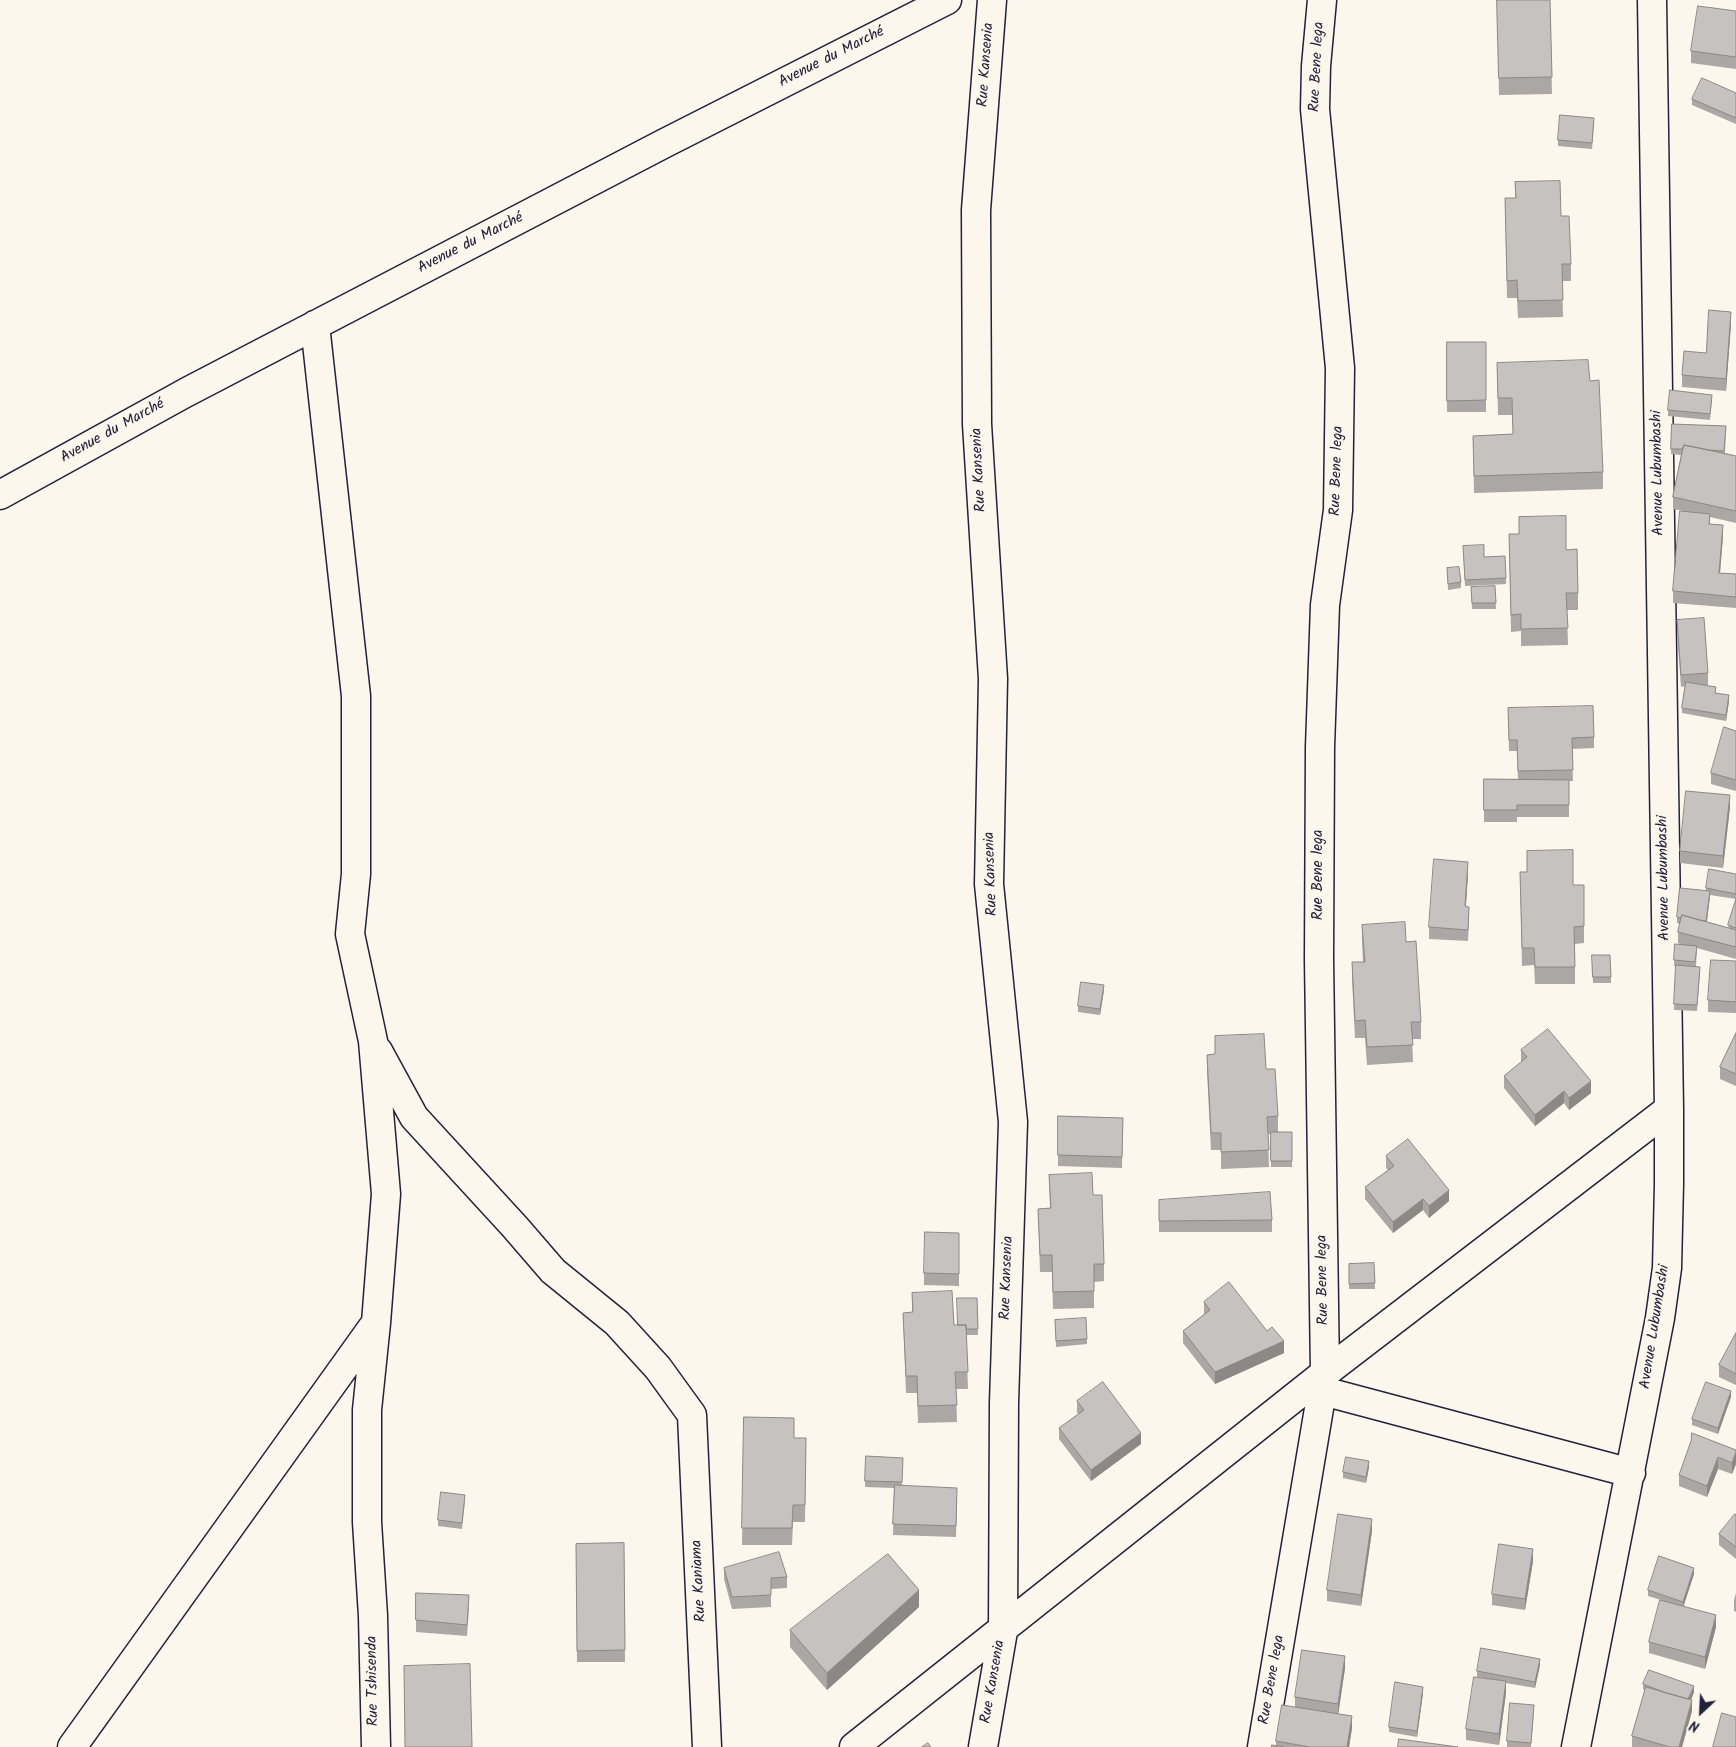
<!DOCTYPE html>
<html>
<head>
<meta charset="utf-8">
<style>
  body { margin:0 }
  #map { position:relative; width:1736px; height:1747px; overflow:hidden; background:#fbf7ec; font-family:Kalam,sans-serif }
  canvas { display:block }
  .north { position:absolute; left:1676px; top:1687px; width:50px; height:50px; -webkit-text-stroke:4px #fbf7ec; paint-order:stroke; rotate:205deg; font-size:14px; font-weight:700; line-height:20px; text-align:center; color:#22223b }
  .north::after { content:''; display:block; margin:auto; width:18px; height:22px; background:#22223b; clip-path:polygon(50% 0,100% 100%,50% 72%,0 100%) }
</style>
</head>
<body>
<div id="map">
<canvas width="1736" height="1747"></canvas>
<div class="north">N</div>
</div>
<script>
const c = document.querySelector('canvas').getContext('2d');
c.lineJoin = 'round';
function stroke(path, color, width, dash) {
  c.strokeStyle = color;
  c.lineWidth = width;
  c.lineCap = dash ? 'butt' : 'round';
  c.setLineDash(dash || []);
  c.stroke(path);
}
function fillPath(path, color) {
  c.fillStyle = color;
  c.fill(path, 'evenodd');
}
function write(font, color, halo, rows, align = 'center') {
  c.font = font + ' Kalam,sans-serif';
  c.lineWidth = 5;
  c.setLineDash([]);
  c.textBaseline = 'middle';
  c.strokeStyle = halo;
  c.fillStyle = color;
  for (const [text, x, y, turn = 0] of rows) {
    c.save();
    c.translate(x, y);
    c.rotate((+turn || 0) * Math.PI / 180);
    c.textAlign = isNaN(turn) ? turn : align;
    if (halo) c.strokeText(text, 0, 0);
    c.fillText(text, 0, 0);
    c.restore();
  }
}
const minor = new Path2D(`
  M 315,325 L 356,696 L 356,874 L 350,934 L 373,1041 L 386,1194 L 376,1323 L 367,1410 L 367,1522 L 373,1616 L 376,1747
  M 0,495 L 187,392 L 665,143 L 947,0
  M 378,1051 L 414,1117 L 515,1227 L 553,1271 L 617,1323 L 658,1368 L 692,1415 L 707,1747
  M 1323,1391 L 1631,1473
  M 72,1747 L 375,1324
  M 854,1747 L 1325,1373 L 1669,1109
  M 983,1747 L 1003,1631 L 1004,1403 L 1013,1122 L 989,884 L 993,679 L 977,424 L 976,210 L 992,0
  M 1262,1747 L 1325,1373 L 1319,959 L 1320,747 L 1325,605 L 1338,510 L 1340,368 L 1315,109 L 1316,66 L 1322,0
  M 1576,1747 L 1660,1318 L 1667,1268 L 1669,1184 L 1669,1109 L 1652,0`);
const wall = new Path2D(`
  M 1497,0 L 1550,0 L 1552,94 L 1499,95 Z
  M 1736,11 L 1736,69 L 1691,63 L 1691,51 Z
  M 1736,93 L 1736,124 L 1692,105 L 1692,99 Z
  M 1594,124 L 1592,149 L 1558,146 L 1558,140 Z
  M 1515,182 L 1561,216 L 1571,264 L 1571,281 L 1562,281 L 1563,317 L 1518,318 L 1517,298 L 1507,298 L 1505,198 L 1515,198 Z
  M 1731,324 L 1726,391 L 1682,387 L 1682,375 L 1706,353 Z
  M 1447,342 L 1486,342 L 1486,412 L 1447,412 Z
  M 1497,363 L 1590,381 L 1603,472 L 1603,489 L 1474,493 L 1473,436 L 1513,434 L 1512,415 L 1498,415 Z
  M 1712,400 L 1710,420 L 1668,416 L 1668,410 Z
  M 1672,424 L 1726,426 L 1725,453 L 1736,456 L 1736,523 L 1710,517 L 1710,524 L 1723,536 L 1720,573 L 1736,574 L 1736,608 L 1673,603 L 1673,591 L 1684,511 L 1673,509 L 1673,497 L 1681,455 L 1671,454 Z
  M 1519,517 L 1566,550 L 1578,593 L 1578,610 L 1567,610 L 1568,645 L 1521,646 L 1521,631 L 1511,632 L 1509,534 L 1519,534 Z
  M 1463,546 L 1506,578 L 1506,584 L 1465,586 Z
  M 1447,568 L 1461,582 L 1461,588 L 1448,590 Z
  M 1495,586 L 1496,609 L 1472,609 L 1471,587 Z
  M 1677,620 L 1708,673 L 1708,685 L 1705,685 L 1716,693 L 1729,701 L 1726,721 L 1682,713 L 1682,708 L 1685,686 L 1681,687 L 1677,631 Z
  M 1508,708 L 1594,737 L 1594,748 L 1572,749 L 1573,781 L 1569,781 L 1569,817 L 1517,817 L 1517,822 L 1484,822 L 1484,779 L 1518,779 L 1517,751 L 1509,751 Z
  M 1736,731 L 1736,791 L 1711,784 L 1711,773 Z
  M 1730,807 L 1723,868 L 1680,863 L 1680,851 Z
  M 1520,872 L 1573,885 L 1584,885 L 1584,943 L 1575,944 L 1575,984 L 1535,984 L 1534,965 L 1522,966 Z
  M 1468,874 L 1466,906 L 1469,918 L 1468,941 L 1429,939 L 1429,927 Z
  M 1736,874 L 1736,959 L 1697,948 L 1696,966 L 1700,973 L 1697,1011 L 1674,1010 L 1676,966 L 1674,966 L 1675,944 L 1682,945 L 1678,943 L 1678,932 L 1680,924 L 1677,923 L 1677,917 L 1706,891 L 1706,888 ZM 1710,895 L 1736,899 L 1728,928 L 1707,922 Z
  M 1362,925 L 1406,942 L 1421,1022 L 1421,1039 L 1412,1039 L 1413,1062 L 1367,1065 L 1365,1038 L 1355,1038 L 1352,979 L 1352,962 L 1363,962 L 1362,942 Z
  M 1592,961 L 1611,977 L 1611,983 L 1593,983 Z
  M 1736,961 L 1736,1013 L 1708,1012 L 1708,1000 Z
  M 1104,990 L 1100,1015 L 1078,1012 L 1078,1006 Z
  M 1736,1033 L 1736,1086 L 1720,1079 L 1720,1067 Z
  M 1215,1036 L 1266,1069 L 1278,1116 L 1278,1132 L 1292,1132 L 1292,1167 L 1271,1167 L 1271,1134 L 1268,1134 L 1269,1167 L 1221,1169 L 1221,1150 L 1211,1150 L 1207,1072 L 1207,1055 L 1215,1054 Z
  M 1521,1050 L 1591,1093 L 1569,1110 L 1564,1103 L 1535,1126 L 1504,1088 L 1504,1076 L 1521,1062 Z
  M 1058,1116 L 1123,1118 L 1122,1168 L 1058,1166 Z
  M 1386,1156 L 1449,1201 L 1429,1218 L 1423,1210 L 1393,1233 L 1365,1199 L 1365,1187 L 1388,1170 L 1386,1168 Z
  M 1049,1175 L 1093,1195 L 1104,1264 L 1104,1281 L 1094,1282 L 1094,1308 L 1053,1309 L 1052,1272 L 1040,1272 L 1038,1209 L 1050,1208 Z
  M 1159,1200 L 1272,1220 L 1272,1232 L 1159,1232 Z
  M 959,1233 L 959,1286 L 924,1285 L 924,1273 Z
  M 1374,1263 L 1375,1289 L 1349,1289 L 1349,1264 Z
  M 912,1293 L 954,1325 L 958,1325 L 977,1298 L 978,1335 L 966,1335 L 968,1389 L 956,1389 L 957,1422 L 918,1423 L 917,1393 L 906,1393 L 903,1313 L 912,1312 Z
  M 1204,1302 L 1284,1353 L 1215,1384 L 1183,1343 L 1183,1331 L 1204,1314 Z
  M 1055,1320 L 1087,1339 L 1087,1344 L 1056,1347 Z
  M 1736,1333 L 1736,1385 L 1719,1377 L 1719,1365 Z
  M 1731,1397 L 1718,1434 L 1692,1425 L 1692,1419 Z
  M 1077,1401 L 1141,1444 L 1091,1481 L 1059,1439 L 1059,1428 L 1078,1414 L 1077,1412 Z
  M 744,1417 L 794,1438 L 806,1438 L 805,1522 L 793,1522 L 792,1545 L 742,1545 Z
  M 1736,1450 L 1736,1464 L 1732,1474 L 1718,1469 L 1707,1497 L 1679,1486 L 1679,1475 Z
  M 866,1456 L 903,1458 L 902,1485 L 957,1499 L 956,1537 L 893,1535 L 894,1488 L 865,1487 Z
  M 1369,1467 L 1366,1483 L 1343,1478 L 1343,1472 Z
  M 465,1501 L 462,1529 L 438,1526 L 438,1520 Z
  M 1736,1515 L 1736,1559 L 1719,1545 L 1719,1534 Z
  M 1372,1531 L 1361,1606 L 1327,1601 L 1327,1590 Z
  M 624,1543 L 625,1662 L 577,1662 L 576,1544 Z
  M 1533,1561 L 1525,1610 L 1492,1605 L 1492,1594 Z
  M 724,1568 L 787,1577 L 787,1588 L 771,1589 L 771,1607 L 732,1609 L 724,1579 Z
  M 1694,1574 L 1683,1606 L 1716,1627 L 1705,1669 L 1649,1653 L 1649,1642 L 1661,1600 L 1648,1596 L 1648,1590 Z
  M 416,1593 L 469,1607 L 467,1636 L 416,1632 Z
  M 1736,1593 L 1736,1612 L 1734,1611 L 1734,1600 Z
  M 919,1607 L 827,1690 L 790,1647 L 790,1630 Z
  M 1540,1665 L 1535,1688 L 1506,1683 L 1506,1693 L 1499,1745 L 1466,1740 L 1466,1729 L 1489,1679 L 1477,1677 L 1477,1671 Z
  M 1345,1668 L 1338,1714 L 1352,1728 L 1349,1747 L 1272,1747 L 1276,1746 L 1276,1741 L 1295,1707 L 1295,1697 Z
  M 1643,1684 L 1694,1692 L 1691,1700 L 1692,1711 L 1682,1747 L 1632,1747 L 1632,1736 L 1645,1690 L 1643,1689 Z
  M 1423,1693 L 1417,1737 L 1389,1732 L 1389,1727 Z
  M 1534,1711 L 1531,1747 L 1507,1747 L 1507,1741 Z`);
const shadedWall = new Path2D(`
  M 1731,312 L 1731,324 L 1726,391 L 1726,379 Z
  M 1723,525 L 1723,536 L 1719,584 L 1719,573 Z
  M 1729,695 L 1729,701 L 1726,721 L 1726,715 Z
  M 1730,795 L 1730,807 L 1723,868 L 1723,856 Z
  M 1468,862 L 1468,874 L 1465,918 L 1465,906 Z
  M 1710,891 L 1710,897 L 1706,926 L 1706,921 Z
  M 1104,985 L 1104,990 L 1100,1015 L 1100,1009 Z
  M 1591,1081 L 1591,1093 L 1569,1110 L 1569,1098 Z
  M 1564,1091 L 1564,1103 L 1535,1126 L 1535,1115 Z
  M 1449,1190 L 1449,1201 L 1429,1218 L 1429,1206 Z
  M 1423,1199 L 1423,1210 L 1393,1233 L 1393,1222 Z
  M 1284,1341 L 1284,1353 L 1215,1384 L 1215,1372 Z
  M 1731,1391 L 1731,1397 L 1718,1434 L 1718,1428 Z
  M 1141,1433 L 1141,1444 L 1091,1481 L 1091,1470 Z
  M 1736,1452 L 1736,1464 L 1732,1474 L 1732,1463 Z
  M 1718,1457 L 1718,1469 L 1707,1497 L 1707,1486 Z
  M 1369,1461 L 1369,1467 L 1366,1483 L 1366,1477 Z
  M 1372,1519 L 1372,1531 L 1361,1606 L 1361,1595 Z
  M 1533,1549 L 1533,1561 L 1525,1610 L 1525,1599 Z
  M 1694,1568 L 1694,1574 L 1683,1608 L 1683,1602 Z
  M 919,1590 L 919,1607 L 827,1690 L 827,1673 Z
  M 1716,1615 L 1716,1627 L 1705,1669 L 1705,1657 Z
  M 1345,1656 L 1345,1668 L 1338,1716 L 1338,1704 Z
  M 1540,1659 L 1540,1665 L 1535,1688 L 1535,1682 Z
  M 1506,1681 L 1506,1693 L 1499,1745 L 1499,1734 Z
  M 1694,1686 L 1694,1692 L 1688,1707 L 1688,1701 Z
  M 1423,1687 L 1423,1693 L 1417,1737 L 1417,1731 Z
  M 1692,1700 L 1692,1711 L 1682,1747 L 1679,1747 Z
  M 1352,1716 L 1352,1728 L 1349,1747 L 1347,1747 Z`);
const building = new Path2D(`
  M 1497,0 L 1550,0 L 1552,77 L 1499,78 Z
  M 1698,6 L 1736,11 L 1736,57 L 1691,51 Z
  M 1702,78 L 1736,93 L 1736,118 L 1692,99 Z
  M 1560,115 L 1594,118 L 1592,143 L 1558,140 Z
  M 1560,181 L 1561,216 L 1569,216 L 1571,264 L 1562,264 L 1563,300 L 1518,301 L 1517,280 L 1507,281 L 1505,198 L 1516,198 L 1515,182 Z
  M 1709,310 L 1731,312 L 1726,379 L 1682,375 L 1684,351 L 1706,353 Z
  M 1447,342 L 1486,342 L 1486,400 L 1447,401 Z
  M 1588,360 L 1590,381 L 1599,380 L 1603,472 L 1474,476 L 1473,436 L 1513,434 L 1512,398 L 1498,398 L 1497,363 Z
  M 1670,390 L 1712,395 L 1710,414 L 1668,410 Z
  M 1672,424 L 1726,426 L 1724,451 L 1709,450 L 1684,445 L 1683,449 L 1671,449 Z
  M 1684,445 L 1736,456 L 1736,511 L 1673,497 Z
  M 1680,511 L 1710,514 L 1709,524 L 1723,525 L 1719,573 L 1736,574 L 1736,597 L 1673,591 Z
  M 1566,516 L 1566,550 L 1577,549 L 1578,593 L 1566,593 L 1568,628 L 1521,629 L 1521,614 L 1511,615 L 1509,534 L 1519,534 L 1519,517 Z
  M 1484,545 L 1484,557 L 1505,556 L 1506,578 L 1465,580 L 1463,546 Z
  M 1459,567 L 1461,582 L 1448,584 L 1447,568 Z
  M 1495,586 L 1496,603 L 1472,603 L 1471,587 Z
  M 1704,618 L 1708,673 L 1681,675 L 1677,620 Z
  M 1686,682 L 1716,687 L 1715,693 L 1729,695 L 1726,715 L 1682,708 Z
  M 1593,706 L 1594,737 L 1572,738 L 1573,770 L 1518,771 L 1517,740 L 1509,740 L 1508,708 Z
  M 1724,727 L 1736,731 L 1736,780 L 1711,773 Z
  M 1484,779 L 1569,780 L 1569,805 L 1517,805 L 1517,810 L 1484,810 Z
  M 1686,791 L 1730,795 L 1723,856 L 1680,851 Z
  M 1573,850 L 1573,885 L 1584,885 L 1584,926 L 1574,927 L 1575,967 L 1535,967 L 1534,948 L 1522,948 L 1520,872 L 1527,872 L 1527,851 Z
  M 1434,859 L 1468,862 L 1465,906 L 1469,907 L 1468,930 L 1429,927 Z
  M 1709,869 L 1736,874 L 1736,894 L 1706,888 Z
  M 1680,888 L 1710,891 L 1706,921 L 1699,920 L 1682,915 L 1681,918 L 1677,917 Z
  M 1736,899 L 1736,928 L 1728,925 Z
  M 1682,915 L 1736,930 L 1736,947 L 1678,932 Z
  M 1405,922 L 1406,942 L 1416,941 L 1421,1022 L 1411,1022 L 1413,1045 L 1367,1047 L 1365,1020 L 1355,1021 L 1352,962 L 1365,962 L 1362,925 Z
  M 1675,944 L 1697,946 L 1695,962 L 1674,960 Z
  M 1592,955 L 1610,955 L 1611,977 L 1593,977 Z
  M 1711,960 L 1736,961 L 1736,1002 L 1708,1000 Z
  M 1676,965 L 1700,967 L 1697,1005 L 1674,1004 Z
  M 1081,982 L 1104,985 L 1100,1009 L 1078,1006 Z
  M 1548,1029 L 1591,1081 L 1569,1098 L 1564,1091 L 1535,1115 L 1504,1076 L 1527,1057 L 1521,1050 Z
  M 1736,1033 L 1736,1074 L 1720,1067 Z
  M 1264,1034 L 1266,1069 L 1275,1069 L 1278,1116 L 1267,1117 L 1269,1150 L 1221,1152 L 1221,1133 L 1211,1133 L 1207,1055 L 1215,1054 L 1215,1036 Z
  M 1058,1116 L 1123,1118 L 1122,1157 L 1058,1155 Z
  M 1271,1132 L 1292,1132 L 1292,1161 L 1271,1161 Z
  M 1408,1139 L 1449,1190 L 1429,1206 L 1423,1199 L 1393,1222 L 1365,1187 L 1394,1166 L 1386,1156 Z
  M 1092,1173 L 1093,1195 L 1102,1195 L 1104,1264 L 1094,1264 L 1094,1291 L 1053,1292 L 1052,1255 L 1040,1255 L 1038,1209 L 1051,1208 L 1049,1175 Z
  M 1270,1192 L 1272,1220 L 1159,1221 L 1159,1200 Z
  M 925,1232 L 959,1233 L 959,1274 L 924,1273 Z
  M 1374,1263 L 1375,1283 L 1349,1284 L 1349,1264 Z
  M 1229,1282 L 1267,1331 L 1272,1327 L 1284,1341 L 1215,1372 L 1183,1331 L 1210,1310 L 1204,1302 Z
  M 952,1291 L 954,1325 L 966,1325 L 968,1372 L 955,1372 L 957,1405 L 918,1406 L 917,1376 L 906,1376 L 903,1313 L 913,1312 L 912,1293 Z
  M 957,1298 L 977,1298 L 978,1329 L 966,1329 L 966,1325 L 958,1325 Z
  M 1086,1318 L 1087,1339 L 1056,1341 L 1055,1320 Z
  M 1736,1333 L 1736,1374 L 1719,1365 Z
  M 1103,1382 L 1141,1433 L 1091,1470 L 1059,1428 L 1084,1410 L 1077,1401 Z
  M 1706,1382 L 1731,1391 L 1718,1428 L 1692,1419 Z
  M 744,1417 L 794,1418 L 794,1438 L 806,1438 L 805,1505 L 793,1505 L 792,1528 L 742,1528 Z
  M 1692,1433 L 1736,1450 L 1736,1452 L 1732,1463 L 1718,1457 L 1707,1486 L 1679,1475 L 1691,1441 Z
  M 866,1456 L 903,1458 L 902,1482 L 865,1481 Z
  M 1346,1457 L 1369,1461 L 1366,1477 L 1343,1472 Z
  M 895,1485 L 957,1488 L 956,1526 L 893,1524 Z
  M 441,1492 L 465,1495 L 462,1523 L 438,1520 Z
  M 1338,1514 L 1372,1519 L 1361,1595 L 1327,1590 Z
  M 1735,1514 L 1736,1515 L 1736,1547 L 1719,1534 Z
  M 624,1543 L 625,1650 L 577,1651 L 576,1544 Z
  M 1499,1544 L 1533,1549 L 1525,1599 L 1492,1594 Z
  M 779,1552 L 787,1577 L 771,1578 L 771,1595 L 732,1597 L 724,1568 Z
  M 888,1554 L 919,1590 L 827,1673 L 790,1630 Z
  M 1659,1556 L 1694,1568 L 1683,1602 L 1648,1590 Z
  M 416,1593 L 469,1595 L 467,1625 L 416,1620 Z
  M 1660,1600 L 1716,1615 L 1705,1657 L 1649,1642 Z
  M 1481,1648 L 1540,1659 L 1535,1682 L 1477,1671 Z
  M 1302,1650 L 1345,1656 L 1338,1704 L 1295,1697 Z
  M 470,1664 L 472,1747 L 405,1747 L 404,1666 Z
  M 1649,1670 L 1694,1686 L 1688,1699 L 1666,1693 L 1643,1684 Z
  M 1474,1677 L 1506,1681 L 1499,1734 L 1466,1729 Z
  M 1395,1682 L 1423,1687 L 1417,1731 L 1389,1727 Z
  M 1646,1687 L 1692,1700 L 1679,1747 L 1670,1747 L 1632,1736 Z
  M 1510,1703 L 1534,1705 L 1531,1743 L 1507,1741 Z
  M 1282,1705 L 1352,1716 L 1347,1747 L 1310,1747 L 1276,1741 Z
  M 1722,1713 L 1736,1717 L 1736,1747 L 1713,1747 Z
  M 1399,1739 L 1458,1747 L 1398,1747 Z
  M 928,1743 L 931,1747 L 922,1747 Z
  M 1272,1745 L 1284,1747 L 1272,1747 Z`);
const streetNames = [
  ["Avenue du Marché",832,58,-27],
  ["Rue Kansenia",987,65,-86],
  ["Rue Bene lega",1318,67,-87],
  ["Avenue du Marché",471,244,-27],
  ["Avenue du Marché",113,432,-29],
  ["Rue Kansenia",980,470,-93],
  ["Rue Bene lega",1338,471,-88],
  ["Avenue Lubumbashi",1659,473,-91],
  ["Rue Kansenia",992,874,-92],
  ["Rue Bene lega",1319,875,-90],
  ["Avenue Lubumbashi",1665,878,-91],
  ["Rue Kansenia",1008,1278,-88],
  ["Rue Bene lega",1324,1280,-91],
  ["Avenue Lubumbashi",1656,1327,-81],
  ["Rue Kaniama",700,1581,-93],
  ["Rue Bene lega",1273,1680,-80],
  ["Rue Tshisenda",374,1681,-91],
  ["Rue Kansenia",994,1682,-80]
];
stroke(minor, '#22223b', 31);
stroke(minor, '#fbf7ec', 28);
fillPath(wall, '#aaa7a5');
fillPath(shadedWall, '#8b8886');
fillPath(building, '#c6c2c0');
stroke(building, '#8b8886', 1);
write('15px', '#22223b', '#fbf7ec', streetNames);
</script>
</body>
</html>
